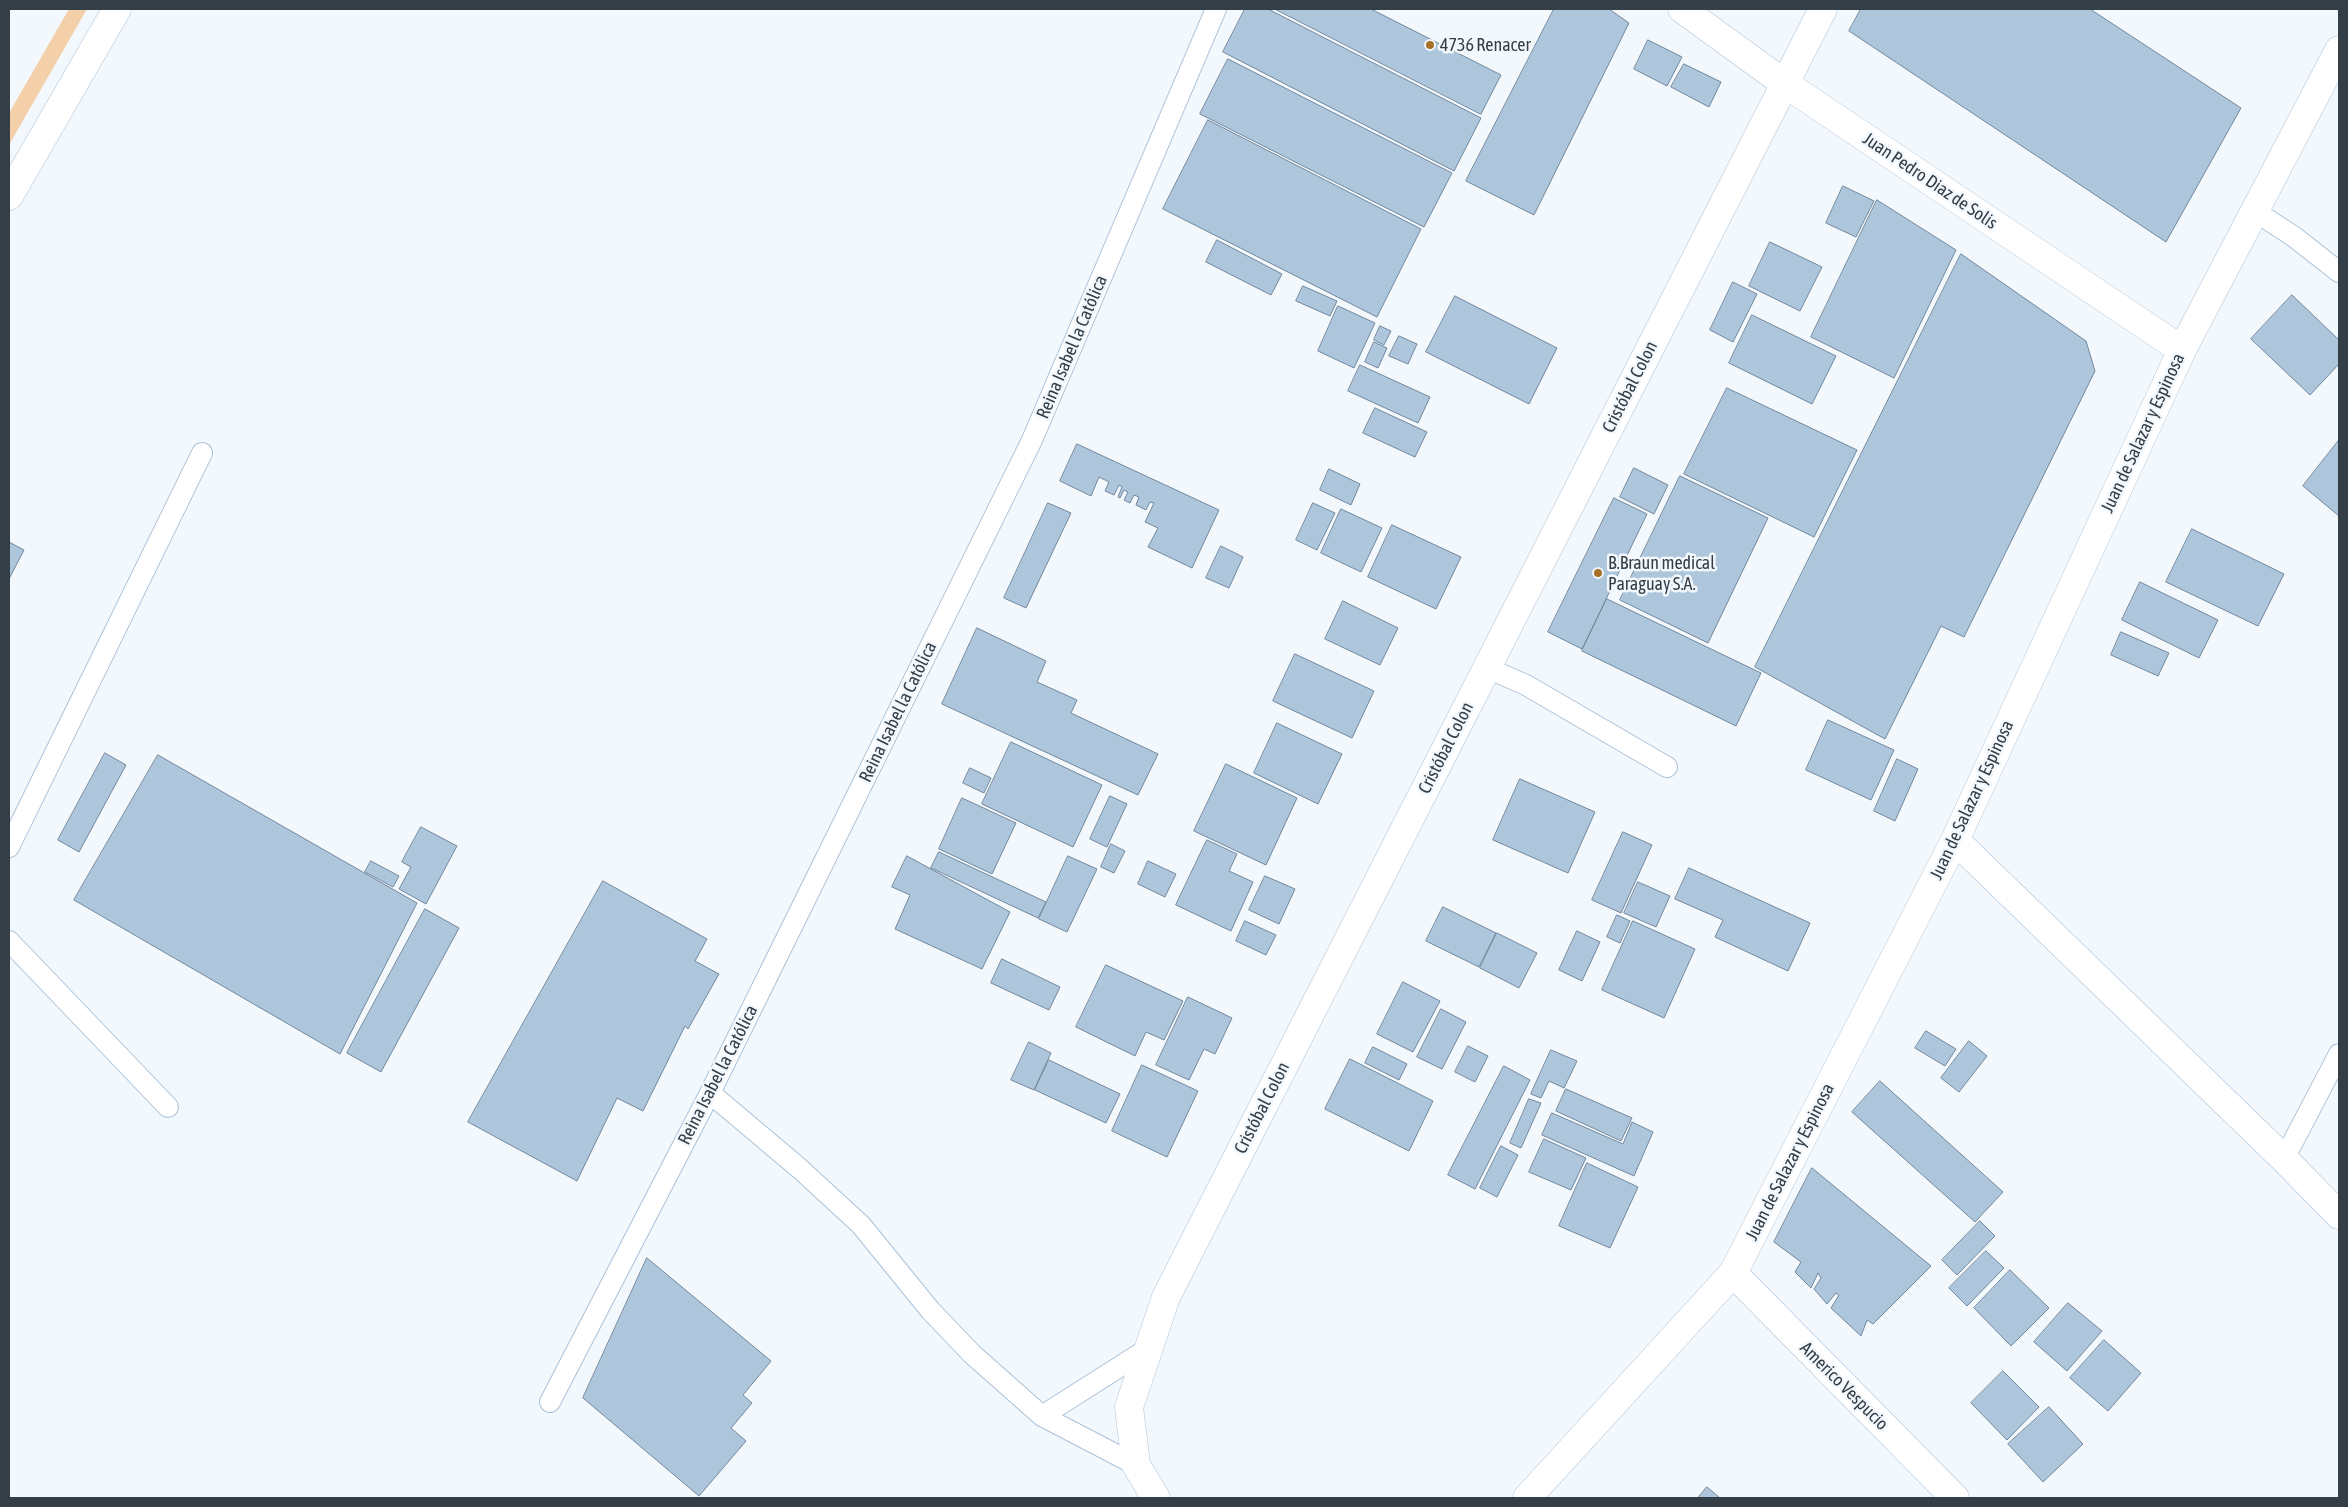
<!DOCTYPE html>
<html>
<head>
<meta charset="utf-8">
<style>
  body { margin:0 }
  #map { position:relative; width:2348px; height:1507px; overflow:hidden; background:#f3f8fd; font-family:"Asap Condensed",sans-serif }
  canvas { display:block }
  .frame { position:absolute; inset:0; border:10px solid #343e47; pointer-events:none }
</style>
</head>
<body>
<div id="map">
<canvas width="2348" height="1507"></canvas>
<div class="frame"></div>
</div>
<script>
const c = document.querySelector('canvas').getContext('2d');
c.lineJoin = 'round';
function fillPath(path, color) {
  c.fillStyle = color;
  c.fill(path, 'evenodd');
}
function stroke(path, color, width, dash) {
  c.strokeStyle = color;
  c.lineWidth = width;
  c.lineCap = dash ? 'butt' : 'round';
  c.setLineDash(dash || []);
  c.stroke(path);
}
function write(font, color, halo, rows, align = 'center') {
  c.font = font + ' "Asap Condensed",sans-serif';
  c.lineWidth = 5;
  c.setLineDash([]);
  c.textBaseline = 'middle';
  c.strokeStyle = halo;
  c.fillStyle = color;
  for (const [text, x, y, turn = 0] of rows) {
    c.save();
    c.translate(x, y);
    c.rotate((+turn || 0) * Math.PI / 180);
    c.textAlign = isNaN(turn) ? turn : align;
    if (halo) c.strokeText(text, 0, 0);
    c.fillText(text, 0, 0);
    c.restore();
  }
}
const green = new Path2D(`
  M 69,9 L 87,9 L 9,145 L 9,113 Z`);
const building = new Path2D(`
  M 1245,9 L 1268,9 L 1481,118 L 1454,171 L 1223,52 Z
  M 1275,9 L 1371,9 L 1501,75 L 1481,114 Z
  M 1554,9 L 1609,9 L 1629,23 L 1534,215 L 1466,181 Z
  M 1861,9 L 2090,9 L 2241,108 L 2166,242 L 1849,31 Z
  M 1648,40 L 1682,57 L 1667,86 L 1634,69 Z
  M 1228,59 L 1452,173 L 1424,227 L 1200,114 Z
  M 1684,64 L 1721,82 L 1709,107 L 1671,87 Z
  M 1208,120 L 1421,229 L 1377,317 L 1163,209 Z
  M 1843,186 L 1874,201 L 1856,237 L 1826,223 Z
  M 1877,200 L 1956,250 L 1894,378 L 1811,337 Z
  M 1217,240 L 1282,274 L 1271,295 L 1206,262 Z
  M 1770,242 L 1822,267 L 1800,311 L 1749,286 Z
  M 1961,254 L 2086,341 L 2095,371 L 1964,637 L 1941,626 L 1885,739 L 1755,667 Z
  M 1733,282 L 1757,294 L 1733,342 L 1710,330 Z
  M 1303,286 L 1337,301 L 1330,316 L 1296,301 Z
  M 2292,295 L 2339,340 L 2339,364 L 2310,395 L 2251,339 Z
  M 1455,296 L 1557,348 L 1529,404 L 1426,352 Z
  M 1338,306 L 1375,323 L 1354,368 L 1318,351 Z
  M 1752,315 L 1836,356 L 1812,404 L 1729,363 Z
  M 1380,326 L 1391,331 L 1384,345 L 1374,340 Z
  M 1399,336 L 1417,344 L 1408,364 L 1389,356 Z
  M 1374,342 L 1387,348 L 1378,368 L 1365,362 Z
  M 1360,365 L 1430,397 L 1418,423 L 1348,391 Z
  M 1727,388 L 1857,450 L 1814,537 L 1684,474 Z
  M 1375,408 L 1427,432 L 1415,457 L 1363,433 Z
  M 2339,440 L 2339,516 L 2303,486 Z
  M 1077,444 L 1219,510 L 1192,568 L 1148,547 L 1158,528 L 1145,522 L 1154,503 L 1150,502 L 1146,510 L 1136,505 L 1139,497 L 1134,495 L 1130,503 L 1124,500 L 1128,492 L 1124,490 L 1120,498 L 1118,497 L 1122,487 L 1119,485 L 1114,495 L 1105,491 L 1109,482 L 1099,477 L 1091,496 L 1060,481 Z
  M 1634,468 L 1668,485 L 1654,514 L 1620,497 Z
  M 1329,469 L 1360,484 L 1351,505 L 1320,490 Z
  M 1680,476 L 1768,518 L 1708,643 L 1620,600 Z
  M 1614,498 L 1647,514 L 1582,649 L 1548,632 Z
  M 1048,503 L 1071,513 L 1026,608 L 1004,598 Z
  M 1313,503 L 1335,513 L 1317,550 L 1296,540 Z
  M 1341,509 L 1382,528 L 1361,572 L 1321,553 Z
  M 1392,525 L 1461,557 L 1436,609 L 1368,577 Z
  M 2192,529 L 2284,574 L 2258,626 L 2166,582 Z
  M 9,542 L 24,550 L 9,579 Z
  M 1221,546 L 1243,557 L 1229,588 L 1206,578 Z
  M 2140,582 L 2218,620 L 2199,658 L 2122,620 Z
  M 1607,599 L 1761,673 L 1736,726 L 1582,651 Z
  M 1343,601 L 1398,628 L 1380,665 L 1325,639 Z
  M 977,628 L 1046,661 L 1037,682 L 1077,700 L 1071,713 L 1158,754 L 1138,795 L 942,704 Z
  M 2121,632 L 2169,653 L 2158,676 L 2111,655 Z
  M 1295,654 L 1374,691 L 1352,738 L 1273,701 Z
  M 1828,720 L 1894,750 L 1871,800 L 1806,770 Z
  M 1277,723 L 1342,754 L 1318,804 L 1254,773 Z
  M 1011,742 L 1102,785 L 1073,847 L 982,804 Z
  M 105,753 L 126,765 L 79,852 L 58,840 Z
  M 158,755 L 417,903 L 340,1054 L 74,900 Z
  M 1897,759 L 1918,769 L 1895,821 L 1874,811 Z
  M 1226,764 L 1297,798 L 1266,865 L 1194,831 Z
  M 970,768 L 991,778 L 984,793 L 963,783 Z
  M 1520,779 L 1595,812 L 1568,873 L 1493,840 Z
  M 1110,796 L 1127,804 L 1107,847 L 1090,839 Z
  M 962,798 L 1016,823 L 992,874 L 939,849 Z
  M 421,827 L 457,846 L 426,904 L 399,889 L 411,867 L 402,862 Z
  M 1623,832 L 1652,845 L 1621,913 L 1592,900 Z
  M 1207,840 L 1237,854 L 1229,871 L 1253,882 L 1231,931 L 1176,905 Z
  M 1111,844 L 1125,851 L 1114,873 L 1101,867 Z
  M 939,852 L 1046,902 L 1038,918 L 931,868 Z
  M 907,856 L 1010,912 L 982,969 L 895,929 L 910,895 L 892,887 Z
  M 1068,856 L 1097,869 L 1067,932 L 1039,919 Z
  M 371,861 L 399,876 L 393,887 L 365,872 Z
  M 1148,861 L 1176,874 L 1165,897 L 1138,884 Z
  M 1689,868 L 1810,923 L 1788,971 L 1715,937 L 1723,920 L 1675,899 Z
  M 1265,876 L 1295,889 L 1279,924 L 1249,910 Z
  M 603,881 L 707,939 L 695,961 L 719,974 L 688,1029 L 685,1026 L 643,1111 L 617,1098 L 577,1181 L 468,1122 Z
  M 1638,882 L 1670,896 L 1656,927 L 1624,913 Z
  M 1443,907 L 1496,933 L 1479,967 L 1426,941 Z
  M 425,909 L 459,928 L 381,1072 L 347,1053 Z
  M 1617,915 L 1630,921 L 1620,943 L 1607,937 Z
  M 1245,921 L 1276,935 L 1266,955 L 1236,941 Z
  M 1633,921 L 1695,949 L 1664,1018 L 1602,990 Z
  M 1577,931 L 1600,942 L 1582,981 L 1559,970 Z
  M 1497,933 L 1537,953 L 1519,988 L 1480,968 Z
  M 1002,959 L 1060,987 L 1049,1010 L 991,983 Z
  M 1106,965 L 1183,1001 L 1164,1040 L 1146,1032 L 1135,1056 L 1076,1027 Z
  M 1403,982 L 1440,1001 L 1413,1052 L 1377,1034 Z
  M 1188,997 L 1232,1018 L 1215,1054 L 1204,1049 L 1189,1080 L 1156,1065 Z
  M 1441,1009 L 1466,1022 L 1442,1069 L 1417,1057 Z
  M 1926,1031 L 1956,1049 L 1945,1066 L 1915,1048 Z
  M 1969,1041 L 1987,1056 L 1959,1092 L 1941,1078 Z
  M 1029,1042 L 1051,1053 L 1034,1090 L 1011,1080 Z
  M 1468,1046 L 1488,1056 L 1475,1082 L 1455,1072 Z
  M 1373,1047 L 1407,1064 L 1399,1080 L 1365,1063 Z
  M 1551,1050 L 1577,1061 L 1564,1088 L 1549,1081 L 1541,1098 L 1531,1094 Z
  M 1350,1059 L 1433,1101 L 1409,1151 L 1325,1109 Z
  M 1049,1060 L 1120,1094 L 1106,1123 L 1035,1090 Z
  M 1142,1065 L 1198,1091 L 1167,1157 L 1112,1131 Z
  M 1504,1066 L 1530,1080 L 1475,1189 L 1448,1175 Z
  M 1880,1081 L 2003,1192 L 1975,1222 L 1852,1112 Z
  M 1566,1089 L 1632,1118 L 1621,1141 L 1556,1111 Z
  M 1529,1099 L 1541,1103 L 1521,1148 L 1510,1143 Z
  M 1552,1113 L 1623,1144 L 1632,1122 L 1653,1132 L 1634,1176 L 1542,1135 Z
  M 1544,1139 L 1586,1158 L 1571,1190 L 1529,1172 Z
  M 1501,1146 L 1518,1155 L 1497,1197 L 1480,1188 Z
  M 1587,1163 L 1638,1187 L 1610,1248 L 1559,1226 Z
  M 1812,1168 L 1931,1266 L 1873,1324 L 1867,1320 L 1861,1336 L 1831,1308 L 1839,1295 L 1836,1293 L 1827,1304 L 1814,1289 L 1821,1278 L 1818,1273 L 1811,1288 L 1795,1272 L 1801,1262 L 1774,1242 Z
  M 1980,1221 L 1995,1236 L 1957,1275 L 1942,1260 Z
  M 1986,1251 L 2004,1268 L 1967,1306 L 1949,1288 Z
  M 647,1258 L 771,1361 L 743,1395 L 752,1403 L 731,1428 L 746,1441 L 699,1496 L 583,1398 Z
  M 2010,1270 L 2049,1308 L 2011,1346 L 1974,1308 Z
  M 2068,1303 L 2102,1331 L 2067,1371 L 2034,1342 Z
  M 2104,1340 L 2141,1373 L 2108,1411 L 2070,1378 Z
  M 2003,1371 L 2039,1407 L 2007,1440 L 1971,1403 Z
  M 2049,1407 L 2083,1444 L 2043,1482 L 2008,1444 Z
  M 1707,1487 L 1720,1498 L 1698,1498 Z`);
const service = new Path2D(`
  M 2256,212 L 2293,236 L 2339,272
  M 1487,668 L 1526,685 L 1667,767
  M 9,847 L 202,453
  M 9,941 L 168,1107
  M 710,1093 L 799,1168 L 861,1225 L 930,1310 L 972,1354 L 1042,1416 L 1136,1465
  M 2284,1159 L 2339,1054
  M 550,1402 L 710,1093 L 1032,440 L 1216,9
  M 1042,1416 L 1149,1348`);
const minor = new Path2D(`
  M 1682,9 L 1784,83 L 2182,350
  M 9,196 L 117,9
  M 1955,840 L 2284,1159 L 2339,1215
  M 1733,1273 L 1955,1498
  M 1156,1498 L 1136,1465 L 1129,1407 L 1166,1297 L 1823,9
  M 1527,1498 L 1733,1273 L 1955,840 L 2182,350 L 2339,50`);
const markers = [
  [1430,45,5,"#a7712c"],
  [1598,573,5,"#a7712c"]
];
const poiNames = [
  ["4736 Renacer",1440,45],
  ["B.Braun medical",1608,563],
  ["Paraguay S.A.",1608,584]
];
const streetNames = [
  ["Juan Pedro Diaz de Solis",1930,181,34],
  ["Reina Isabel la Católica",1072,347,-67],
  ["Cristóbal Colon",1630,387,-63],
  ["Juan de Salazar y Espinosa",2143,433,-65],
  ["Reina Isabel la Católica",898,712,-64],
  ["Cristóbal Colon",1446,748,-63],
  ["Juan de Salazar y Espinosa",1972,800,-65],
  ["Reina Isabel la Católica",718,1075,-63],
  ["Cristóbal Colon",1262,1108,-63],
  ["Juan de Salazar y Espinosa",1790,1162,-63],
  ["Americo Vespucio",1844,1386,45]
];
fillPath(green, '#f3d0aa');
fillPath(building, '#aec6dc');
stroke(building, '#71879c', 1);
stroke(service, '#aac2d8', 22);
stroke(minor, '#aac2d8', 29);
stroke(service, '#fff', 20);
stroke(minor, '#fff', 28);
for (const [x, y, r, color] of markers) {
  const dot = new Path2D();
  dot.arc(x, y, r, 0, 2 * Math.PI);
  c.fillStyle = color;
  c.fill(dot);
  stroke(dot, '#f3f8fd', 2);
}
write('18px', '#343e47', '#f3f8fd', poiNames, 'left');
write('18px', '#343e47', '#f3f8fd', streetNames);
</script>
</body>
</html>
